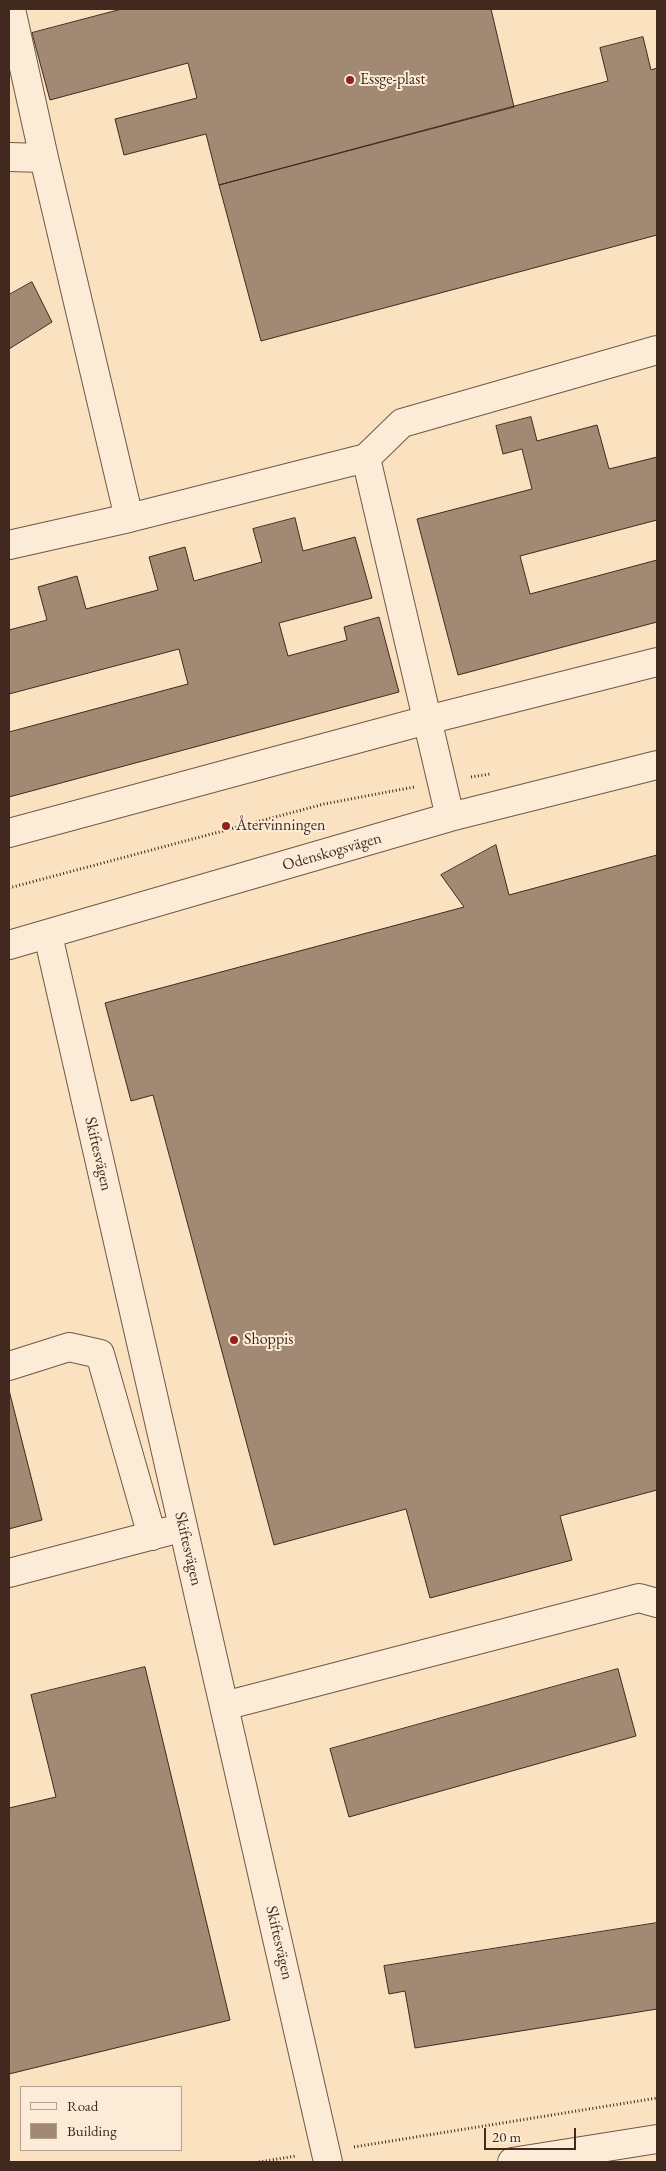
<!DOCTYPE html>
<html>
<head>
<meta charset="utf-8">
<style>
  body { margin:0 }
  #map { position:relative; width:666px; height:2171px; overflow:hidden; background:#fae2c1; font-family:"EB Garamond",serif }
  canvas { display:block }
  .frame { position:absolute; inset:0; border:10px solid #412920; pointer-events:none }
  .legend { position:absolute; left:20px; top:2086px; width:162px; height:65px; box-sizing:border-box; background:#fcecd7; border:1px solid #b19e8e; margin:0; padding:6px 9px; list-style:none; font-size:15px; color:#412920 }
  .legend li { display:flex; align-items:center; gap:10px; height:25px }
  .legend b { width:25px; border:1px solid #b19e8e }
  .scale { position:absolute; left:484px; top:2128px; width:92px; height:22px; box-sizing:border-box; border:2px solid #412920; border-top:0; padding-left:6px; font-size:15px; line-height:18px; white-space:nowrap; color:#412920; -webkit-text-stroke:4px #fcecd7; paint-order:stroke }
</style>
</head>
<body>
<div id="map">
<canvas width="666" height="2171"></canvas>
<div class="frame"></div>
<ul class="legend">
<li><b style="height:6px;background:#fcecd7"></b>Road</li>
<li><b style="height:14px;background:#a18974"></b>Building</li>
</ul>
<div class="scale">20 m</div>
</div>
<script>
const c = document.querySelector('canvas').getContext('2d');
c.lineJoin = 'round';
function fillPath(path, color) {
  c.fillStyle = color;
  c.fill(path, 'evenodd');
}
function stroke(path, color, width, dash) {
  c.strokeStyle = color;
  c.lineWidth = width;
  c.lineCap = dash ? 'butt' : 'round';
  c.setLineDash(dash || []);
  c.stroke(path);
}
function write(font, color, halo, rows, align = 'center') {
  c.font = font + ' "EB Garamond",serif';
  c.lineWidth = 4;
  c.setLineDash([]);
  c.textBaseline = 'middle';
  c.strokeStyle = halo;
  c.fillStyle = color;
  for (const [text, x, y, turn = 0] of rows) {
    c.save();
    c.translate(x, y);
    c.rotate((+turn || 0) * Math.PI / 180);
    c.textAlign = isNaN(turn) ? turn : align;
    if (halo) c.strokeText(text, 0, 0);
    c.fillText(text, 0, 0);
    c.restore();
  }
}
const building = new Path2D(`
  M 122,9 L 491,9 L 514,107 L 219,185 L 206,134 L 124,155 L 115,119 L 197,98 L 188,63 L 50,100 L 32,33 Z
  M 643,37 L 651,70 L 657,68 L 657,235 L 261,341 L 219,185 L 608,81 L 600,48 Z
  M 32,282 L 52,322 L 9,349 L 9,295 Z
  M 531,417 L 537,441 L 597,425 L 609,469 L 657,457 L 657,520 L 520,556 L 530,594 L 657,560 L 657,622 L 458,675 L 417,519 L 532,489 L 522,449 L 503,454 L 496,426 Z
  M 295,518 L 303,551 L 355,537 L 372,598 L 279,623 L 288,656 L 347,640 L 344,627 L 379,617 L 399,692 L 9,797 L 9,732 L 188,684 L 179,649 L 9,694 L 9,630 L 47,620 L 38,587 L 77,576 L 86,609 L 158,590 L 149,557 L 185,547 L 194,581 L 262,562 L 253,529 Z
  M 496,845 L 509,895 L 657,855 L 657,1490 L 560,1516 L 572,1560 L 430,1598 L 406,1509 L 274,1545 L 153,1095 L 131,1101 L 105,1003 L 464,907 L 441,875 Z
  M 9,1390 L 42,1520 L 9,1529 Z
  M 145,1667 L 230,2020 L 9,2074 L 9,1808 L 56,1797 L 31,1695 Z
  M 618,1669 L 636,1736 L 349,1817 L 330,1749 Z
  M 657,1923 L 657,2009 L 415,2048 L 405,1991 L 389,1994 L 384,1966 Z`);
const path = new Path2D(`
  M 471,777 L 490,774
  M 9,888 L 324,804 L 414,787
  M 354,2147 L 657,2098
  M 259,2162 L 296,2156`);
const minor = new Path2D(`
  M 11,9 L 44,158 L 129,518
  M 9,157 L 44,158
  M 366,458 L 402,423 L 657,350
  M 9,545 L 129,518 L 366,458 L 450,817
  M 9,833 L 427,720 L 657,662
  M 48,935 L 328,2162
  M 9,945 L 450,817 L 657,765
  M 9,1366 L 69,1347 L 100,1354 L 152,1536
  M 9,1573 L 169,1531
  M 224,1706 L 639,1598 L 657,1603
  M 512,2162 L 657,2139`);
const markers = [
  [350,80,5,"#8f2418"],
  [226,826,5,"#8f2418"],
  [234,1340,5,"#8f2418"]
];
const poiNames = [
  ["Essge-plast",360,80],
  ["Återvinningen",236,826],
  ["Shoppis",244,1340]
];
const streetNames = [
  ["Odenskogsvägen",332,852,-16],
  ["Skiftesvägen",98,1154,77],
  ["Skiftesvägen",188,1549,77],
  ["Skiftesvägen",279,1943,77]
];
fillPath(building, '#a18974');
stroke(building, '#412920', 1);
stroke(minor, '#6f5748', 30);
stroke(path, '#412920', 3, [1, 2.5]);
stroke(minor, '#fcecd7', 28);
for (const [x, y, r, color] of markers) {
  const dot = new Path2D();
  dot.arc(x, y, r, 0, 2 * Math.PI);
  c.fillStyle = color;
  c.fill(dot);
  stroke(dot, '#fcecd7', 2);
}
write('16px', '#412920', '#fcecd7', poiNames, 'left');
write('16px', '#412920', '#fcecd7', streetNames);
</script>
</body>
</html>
